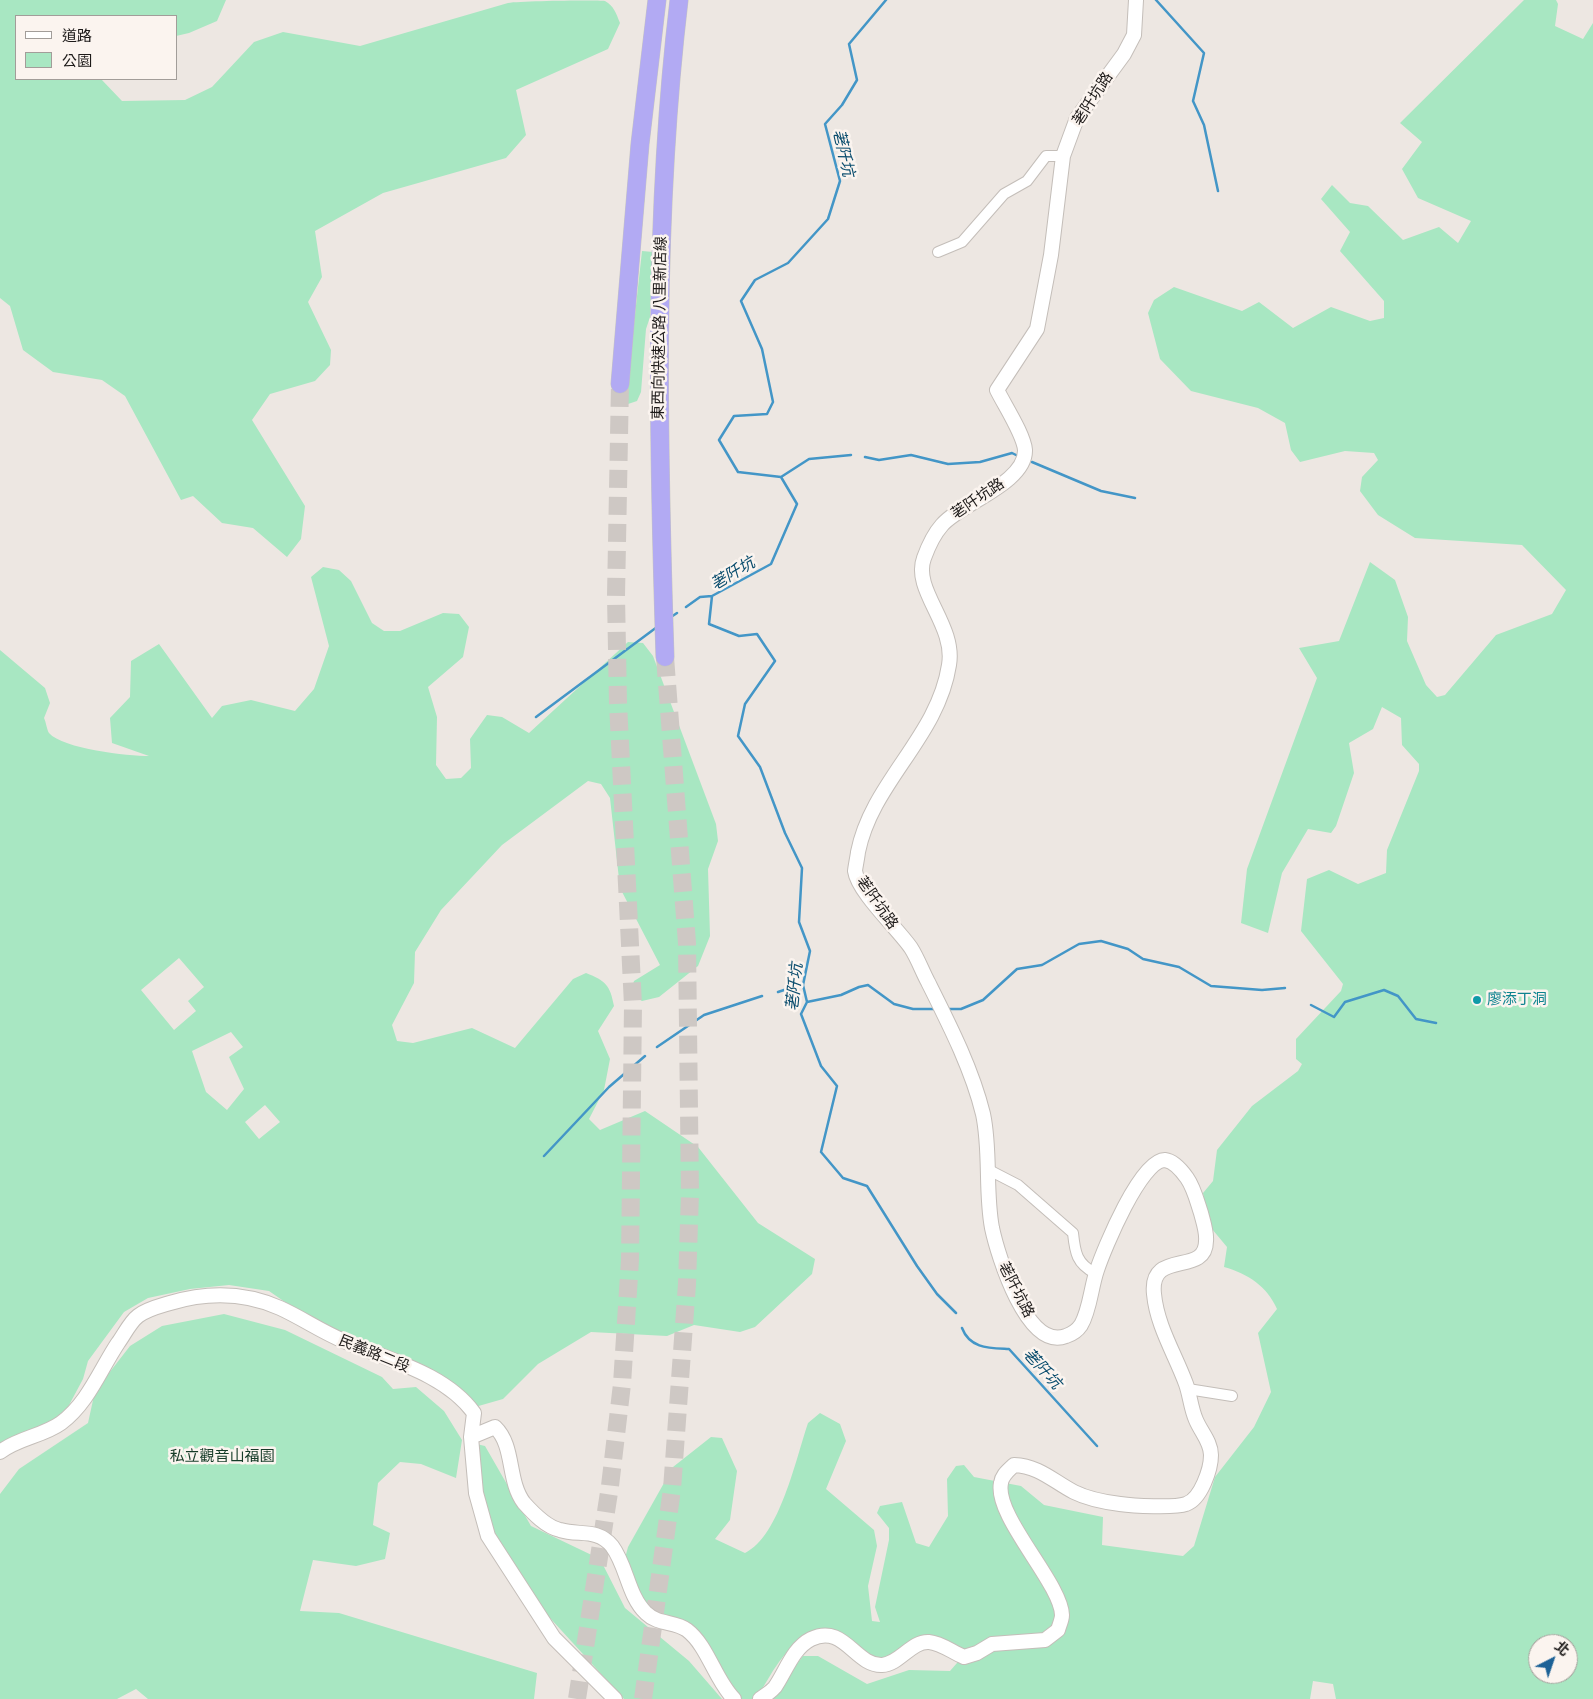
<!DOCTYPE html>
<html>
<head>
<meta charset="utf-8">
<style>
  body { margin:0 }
  #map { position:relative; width:1593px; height:1699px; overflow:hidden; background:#ede7e2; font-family:"Open Sans","Noto Sans TC",sans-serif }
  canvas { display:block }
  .legend { position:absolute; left:15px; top:15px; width:162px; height:65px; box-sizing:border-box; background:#fbf4ef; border:1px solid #a29d99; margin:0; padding:6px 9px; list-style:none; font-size:15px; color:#1d1a19 }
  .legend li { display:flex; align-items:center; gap:10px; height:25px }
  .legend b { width:25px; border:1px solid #a29d99 }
  .north { position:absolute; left:1528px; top:1634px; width:50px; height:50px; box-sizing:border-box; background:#fbf4ef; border:1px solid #a29d99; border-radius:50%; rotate:41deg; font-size:14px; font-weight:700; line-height:20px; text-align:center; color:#1d1a19 }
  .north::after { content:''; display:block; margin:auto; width:18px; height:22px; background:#1c6196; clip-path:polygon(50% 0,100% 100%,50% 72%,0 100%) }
</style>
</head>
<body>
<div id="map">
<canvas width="1593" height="1699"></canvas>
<ul class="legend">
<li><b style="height:6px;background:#fff"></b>道路</li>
<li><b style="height:14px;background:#a8e7c2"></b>公園</li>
</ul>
<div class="north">北</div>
</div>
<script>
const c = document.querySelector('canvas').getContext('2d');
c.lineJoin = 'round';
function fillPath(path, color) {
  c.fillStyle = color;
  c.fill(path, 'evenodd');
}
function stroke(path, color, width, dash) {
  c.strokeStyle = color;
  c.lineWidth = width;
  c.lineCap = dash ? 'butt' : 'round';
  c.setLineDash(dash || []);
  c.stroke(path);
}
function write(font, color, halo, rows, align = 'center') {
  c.font = font + ' "Open Sans","Noto Sans TC",sans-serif';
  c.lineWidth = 5;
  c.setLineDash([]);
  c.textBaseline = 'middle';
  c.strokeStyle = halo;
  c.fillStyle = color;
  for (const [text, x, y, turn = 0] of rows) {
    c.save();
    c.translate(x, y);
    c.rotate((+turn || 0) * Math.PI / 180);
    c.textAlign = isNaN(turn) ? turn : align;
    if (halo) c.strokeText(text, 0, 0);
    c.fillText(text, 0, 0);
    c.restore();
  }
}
const green = new Path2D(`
  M 0,0 L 226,0 L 217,21 L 189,33 L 176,36 L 176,16 L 16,16 L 16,79 L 101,79 L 122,101 L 185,100 L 212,87 L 254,42 L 283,32 L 360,46 L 508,3 C 522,1 595,0 605,1 C 614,6 616,13 620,23 L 608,49 L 516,90 L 526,135 L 506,158 L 383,193 L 315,231 L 322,277 L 308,302 L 331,350 L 330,365 L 315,381 L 270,394 L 252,420 L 305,506 L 301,539 L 287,557 L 253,528 L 222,523 L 193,496 L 181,500 L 125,396 L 102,380 L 53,372 L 23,350 L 10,306 L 0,298 Z
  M 1524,0 L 1556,0 L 1558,4 L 1555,26 L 1583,39 L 1593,23 L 1593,1699 L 1336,1699 L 1333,1684 L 1313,1681 L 1310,1699 L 769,1699 L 803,1656 L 818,1656 L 867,1684 L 909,1670 L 950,1671 L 964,1655 L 918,1643 L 873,1663 C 858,1656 843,1646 827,1641 C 791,1627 772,1675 756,1699 L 739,1699 L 686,1632 L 653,1620 L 621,1573 L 628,1547 L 673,1467 L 711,1437 L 722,1438 L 737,1471 L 730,1520 L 715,1539 L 745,1553 C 780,1536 796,1458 808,1423 L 820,1413 L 840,1424 L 846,1441 L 826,1489 L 874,1530 L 877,1546 L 868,1586 L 872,1621 L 880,1622 L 875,1607 L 889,1540 L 889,1528 L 877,1513 L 880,1506 L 902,1502 L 916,1543 L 929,1547 L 948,1516 L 947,1479 L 956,1466 L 964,1465 L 974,1477 L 1021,1486 L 1044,1505 L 1103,1517 L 1102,1545 L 1183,1556 L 1194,1546 L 1215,1477 L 1254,1427 L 1271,1392 L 1258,1333 L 1277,1309 C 1267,1286 1248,1274 1224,1267 L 1227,1247 L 1207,1223 L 1203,1193 L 1213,1181 L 1217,1150 L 1252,1106 L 1298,1071 L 1302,1064 L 1296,1059 L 1296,1039 L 1341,991 L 1343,984 L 1301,931 L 1307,879 L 1329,870 L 1358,884 L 1386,873 L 1387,850 L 1419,771 L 1419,764 L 1402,745 L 1401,718 L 1382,707 L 1373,729 L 1349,743 L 1354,773 L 1336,826 L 1331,833 L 1308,829 L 1282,873 L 1268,933 L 1241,923 L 1247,869 L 1317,678 L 1299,648 L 1339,641 L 1370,562 L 1395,580 L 1408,617 L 1407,641 L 1426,685 L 1437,697 L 1445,695 L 1496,635 L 1552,614 L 1566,590 L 1522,545 L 1415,538 L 1378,515 L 1360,491 L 1362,477 L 1378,460 L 1374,453 L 1345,451 L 1300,462 L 1291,450 L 1285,423 L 1258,408 L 1191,391 L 1160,359 L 1148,313 L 1154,300 L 1174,287 L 1242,311 L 1259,302 L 1293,328 L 1331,307 L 1370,321 L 1384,318 L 1384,301 L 1340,251 L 1350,232 L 1321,199 L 1332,185 L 1350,203 L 1368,206 L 1403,240 L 1439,227 L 1458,243 L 1471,221 L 1418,198 L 1402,169 L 1422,142 L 1400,123 ZM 1538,1644 L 1568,1644 L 1568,1674 L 1538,1674 Z
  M 642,251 L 653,252 L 650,317 L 646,329 L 641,392 L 637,401 L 625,405 Z
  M 323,567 L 339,570 L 351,581 L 372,623 L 384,631 L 400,631 L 443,613 L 459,614 L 469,627 L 463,657 L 428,687 L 437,717 L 436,765 L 446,779 L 461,778 L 471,768 L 470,739 L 487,715 L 502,717 L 529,733 L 628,642 L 643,643 L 653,656 L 716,824 L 718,841 L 708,869 L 710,936 L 698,966 L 659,997 L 642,1001 L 630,994 L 634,981 L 660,965 L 620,888 L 610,798 L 601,784 L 588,781 L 502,845 L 441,910 L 415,952 L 414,983 L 392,1025 L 397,1041 L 413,1043 L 472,1028 L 515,1048 L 573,979 L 586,973 C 606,981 610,985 614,1006 L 598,1031 L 610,1059 L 604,1090 L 589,1119 L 600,1130 L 645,1111 L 698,1147 L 758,1223 L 815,1259 L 812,1274 L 755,1327 L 740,1332 L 694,1325 L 667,1336 L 591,1332 L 538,1364 L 503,1399 L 475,1407 L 367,1345 L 321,1327 L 269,1291 L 229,1285 L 190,1289 L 148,1298 L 124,1312 L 88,1361 L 83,1379 L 68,1407 L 53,1421 L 0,1447 L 0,650 L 45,688 L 50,703 L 44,718 C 46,722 47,730 49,733 C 63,749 128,756 149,756 L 112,743 L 110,718 L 130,697 L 131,661 L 159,644 L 212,718 L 222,706 L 251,700 L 295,711 L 314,689 L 329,646 L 311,577 ZM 179,958 L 204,987 L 188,1001 L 196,1011 L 174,1030 L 141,990 ZM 231,1032 L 243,1047 L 229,1057 L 244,1089 L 227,1110 L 206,1092 L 192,1051 ZM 265,1105 L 280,1122 L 259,1139 L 245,1122 Z
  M 224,1314 L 285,1330 L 382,1377 L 393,1389 L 416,1387 L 444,1411 L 462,1440 L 456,1478 L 421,1464 L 400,1462 L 378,1483 L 373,1525 L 390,1533 L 385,1559 L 356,1566 L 313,1560 L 300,1611 L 339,1613 L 537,1673 L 534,1699 L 148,1699 L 136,1689 L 117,1699 L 0,1699 L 0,1494 L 19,1469 L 88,1423 L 95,1391 L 130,1346 L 162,1326 Z
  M 472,1443 L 485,1446 L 531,1526 L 600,1559 L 625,1608 L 689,1661 L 722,1699 L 624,1699 L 519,1584 L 502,1556 L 470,1457 Z`);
const stream = new Path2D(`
  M 886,0 L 849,44 L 857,80 L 842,105 L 825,124 L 840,181 L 828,219 L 788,263 L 755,280 L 741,301 L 762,349 L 773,402 L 767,414 L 734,416 L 719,440 L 738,472 L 781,477 L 797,504 L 771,564 L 712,596 L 709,624 L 739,636 L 757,634 L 775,661 L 745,704 L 738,736 L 760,767 L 785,833 L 802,868 L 799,922 L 810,951 L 803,985 L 807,1002 L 801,1014 L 821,1066 L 837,1086 L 821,1152 L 843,1178 L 867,1186 L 917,1266 L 937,1294 L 956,1313
  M 1156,0 L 1204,53 L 1193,101 L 1204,125 L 1218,191
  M 865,457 L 879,460 L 911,455 L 948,464 L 980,462 L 1012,453 L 1016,455
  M 1032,462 L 1101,491 L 1135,498
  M 781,477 L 809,459 L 851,455
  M 686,607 L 700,597 L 712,596
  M 671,617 L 677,613
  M 536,717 L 657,627
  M 778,992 L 787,989
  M 807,1002 L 841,995 L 859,987 L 868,985 L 894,1004 L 913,1009 L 936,1009
  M 1311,1005 L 1334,1017 L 1345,1002 L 1384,990 L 1398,996 L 1416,1019 L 1436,1023
  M 947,1009 L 961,1009 L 983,1000 L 1017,969 L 1042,965 L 1079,944 L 1101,941 L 1128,949 L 1143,959 L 1179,967 L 1211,986 L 1262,990 L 1285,988
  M 657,1047 L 704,1015 L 762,996
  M 544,1156 L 609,1087 L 645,1056
  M 962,1328 C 970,1349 990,1348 1009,1349 L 1097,1446`);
const highwayTunnel = new Path2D(`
  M 577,1699 L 610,1486 L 622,1384 L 630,1260 L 633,1005 L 618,703 L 616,596 L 620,384
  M 643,1699 L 672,1489 L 687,1284 L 690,1193 L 687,943 L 665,657`);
const street = new Path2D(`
  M 938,252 L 962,242 L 1004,194 L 1027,181 L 1046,156 L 1063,156
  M 987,1169 L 1018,1185 L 1073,1233 C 1075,1253 1077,1264 1095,1273
  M 1188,1389 L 1232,1396`);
const secondary = new Path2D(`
  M 471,1437 L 495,1427 C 515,1446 507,1481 524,1503 C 533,1513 546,1527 560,1530 C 579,1536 597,1528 612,1546 C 627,1566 628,1596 646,1613 C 658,1625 675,1621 687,1630 C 708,1646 715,1680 734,1699
  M 0,1452 C 18,1438 43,1436 61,1423 C 88,1403 100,1370 118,1343 C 124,1335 130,1322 138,1316 C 147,1309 160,1306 170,1303 C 207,1292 244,1292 280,1308 C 302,1318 322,1332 344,1341 C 388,1360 445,1373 474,1413 L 471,1437 L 476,1493 L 488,1536 L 554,1638 L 615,1699
  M 760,1699 C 765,1695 771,1692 775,1687 C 786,1671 793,1648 811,1639 C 844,1623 855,1666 882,1665 C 900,1664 911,1641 929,1642 C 941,1643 952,1652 964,1657 L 977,1653 L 992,1644 L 1045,1640 L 1058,1630 C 1059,1626 1062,1620 1062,1615 C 1061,1583 994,1516 1001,1483 C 1002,1475 1008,1471 1014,1465 C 1039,1466 1053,1481 1074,1492 C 1088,1499 1104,1502 1120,1504 C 1133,1506 1175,1508 1186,1504 C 1201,1499 1211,1469 1211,1455 C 1211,1442 1201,1432 1196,1420 C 1191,1409 1190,1395 1186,1384 C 1175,1354 1157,1326 1154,1294 C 1149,1248 1206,1277 1206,1241 C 1207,1232 1203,1221 1201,1213 C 1197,1201 1194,1188 1187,1178 C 1182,1171 1174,1161 1165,1160 C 1141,1159 1104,1249 1097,1270 C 1091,1287 1090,1310 1081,1325 C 1077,1331 1072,1334 1066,1336 C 1027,1351 998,1256 992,1228 C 985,1191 991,1151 983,1114 C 972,1069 949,1024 928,982 C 922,971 918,959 911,948 C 898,929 858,892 855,871 C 855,869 858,854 858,852 C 872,782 938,737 949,665 C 956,625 912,590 924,558 C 928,547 934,534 942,525 C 961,503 1026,483 1025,450 C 1024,435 1005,406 997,390 L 1037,329 L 1051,255 L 1063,156 L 1077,118 L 1124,54 L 1134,35 L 1136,0`);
const highway = new Path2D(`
  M 620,384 L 640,144 L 657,0
  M 665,657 C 658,438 653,218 679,0`);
const markers = [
  [1477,1000,5,"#0f9aa8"]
];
const streetNames = [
  ["荖阡坑路",1093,99,-57],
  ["東西向快速公路 八里新店線",660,328,-89],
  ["荖阡坑路",978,499,-34],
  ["荖阡坑路",877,903,55],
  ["荖阡坑路",1016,1290,63],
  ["民義路二段",374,1354,22]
];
const cultureNames = [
  ["廖添丁洞",1487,1000]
];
const parkNames = [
  ["私立觀音山福園",222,1457]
];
const waterNames = [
  ["荖阡坑",843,153,77],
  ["荖阡坑",733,574,-31],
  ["荖阡坑",795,987,-84],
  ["荖阡坑",1042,1369,48]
];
fillPath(green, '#a8e7c2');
stroke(stream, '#4396c7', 2.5);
stroke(highwayTunnel, '#cec8c4', 18, [18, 9]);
stroke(street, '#c4beb9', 12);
stroke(secondary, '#c4beb9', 16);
stroke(highway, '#c4c3c3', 19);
stroke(street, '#fff', 10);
stroke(secondary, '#fff', 14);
stroke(highway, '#b2aaf3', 18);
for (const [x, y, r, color] of markers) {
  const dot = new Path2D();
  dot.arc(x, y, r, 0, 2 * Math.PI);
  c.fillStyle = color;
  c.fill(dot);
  stroke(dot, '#fbf4ef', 2);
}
write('15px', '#1d1a19', '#fbf4ef', streetNames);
write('15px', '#0d838f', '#fbf4ef', cultureNames, 'left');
write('15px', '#163c28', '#fbf4ef', parkNames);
write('italic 16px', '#094c6d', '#fbf4ef', waterNames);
</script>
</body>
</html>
